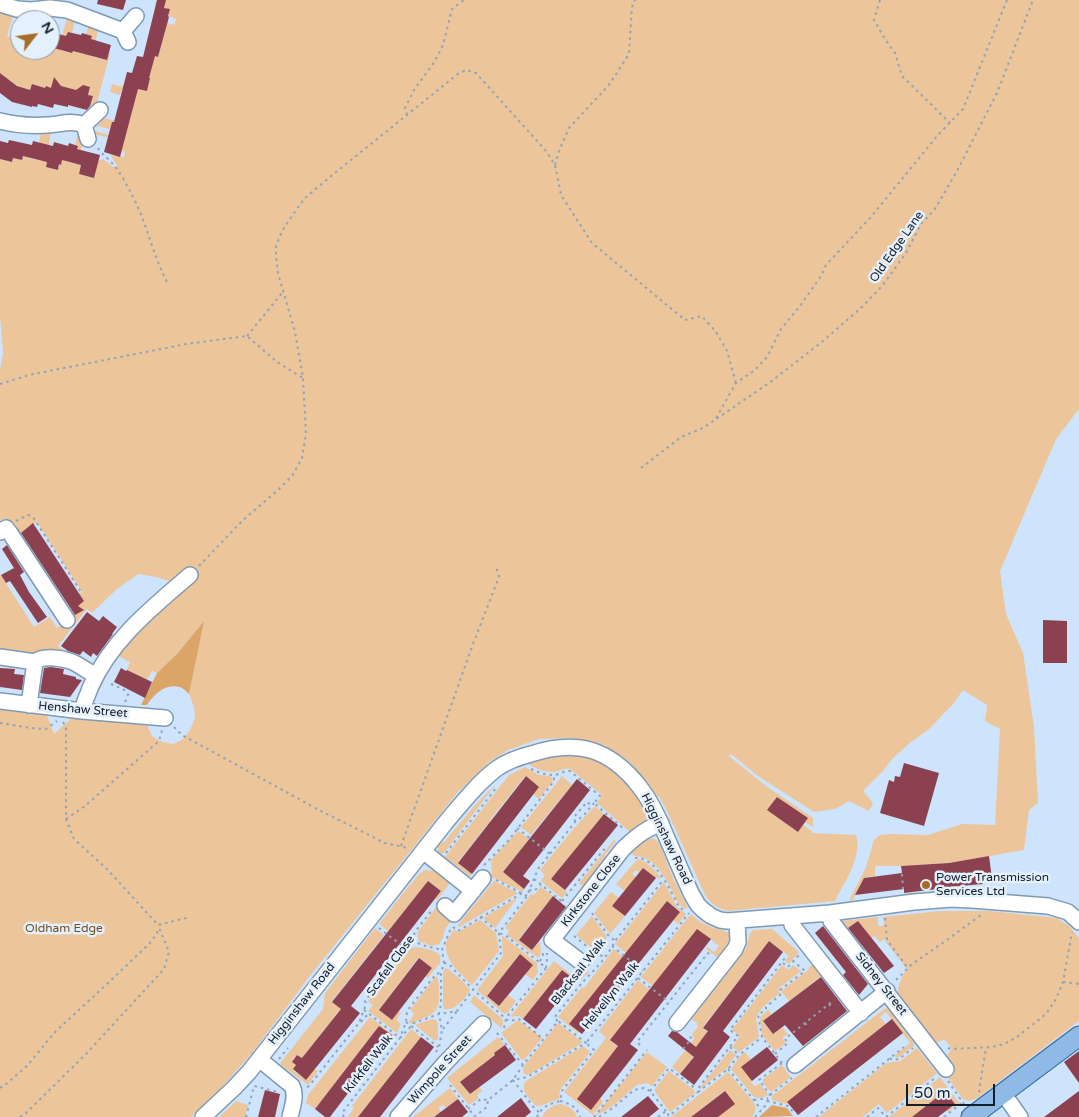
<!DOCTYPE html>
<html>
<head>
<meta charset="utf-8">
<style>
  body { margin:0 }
  #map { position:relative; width:1079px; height:1117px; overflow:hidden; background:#cde4fc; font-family:"Varela Round",sans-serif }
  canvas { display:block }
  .north { position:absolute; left:10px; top:10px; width:50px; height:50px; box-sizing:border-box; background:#e4f0fc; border:1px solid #919ca8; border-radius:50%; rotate:60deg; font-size:14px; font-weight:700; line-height:20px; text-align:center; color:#141e29 }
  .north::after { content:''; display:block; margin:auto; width:18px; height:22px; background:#a46e28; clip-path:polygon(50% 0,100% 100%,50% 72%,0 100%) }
  .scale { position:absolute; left:906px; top:1084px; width:89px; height:22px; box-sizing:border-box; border:2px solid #141e29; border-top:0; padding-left:6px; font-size:15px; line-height:18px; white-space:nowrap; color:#141e29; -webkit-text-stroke:4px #e4f0fc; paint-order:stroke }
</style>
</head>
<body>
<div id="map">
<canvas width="1079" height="1117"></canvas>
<div class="north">N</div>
<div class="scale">50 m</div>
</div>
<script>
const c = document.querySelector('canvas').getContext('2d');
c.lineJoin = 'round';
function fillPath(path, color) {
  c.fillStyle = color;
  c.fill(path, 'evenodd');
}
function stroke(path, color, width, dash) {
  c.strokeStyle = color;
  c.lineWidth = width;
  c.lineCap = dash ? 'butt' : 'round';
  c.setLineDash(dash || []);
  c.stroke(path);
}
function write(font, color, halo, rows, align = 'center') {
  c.font = font + ' "Varela Round",sans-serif';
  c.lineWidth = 5;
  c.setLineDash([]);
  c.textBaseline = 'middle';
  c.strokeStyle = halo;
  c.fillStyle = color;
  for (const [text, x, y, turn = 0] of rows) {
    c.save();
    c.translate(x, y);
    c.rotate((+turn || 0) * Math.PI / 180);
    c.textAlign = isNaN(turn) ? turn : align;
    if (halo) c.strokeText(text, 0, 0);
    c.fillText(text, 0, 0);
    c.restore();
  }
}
const green = new Path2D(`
  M 166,0 L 1079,0 L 1079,409 L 1056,439 L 1000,571 L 1006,614 L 1023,653 L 1034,727 L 1038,803 L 1029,810 L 1024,850 L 949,863 L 901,866 L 875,866 L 875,876 L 866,877 L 867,885 L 861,883 L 853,900 L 849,901 L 866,867 L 874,840 L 880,835 L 890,834 L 928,835 L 962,824 L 995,825 L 1000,729 L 985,721 L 987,705 L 963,690 L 953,704 L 929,729 L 911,742 L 893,758 L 883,771 L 863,791 L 873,803 L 869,811 L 849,801 L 835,809 L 814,812 L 758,776 L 731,754 L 729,756 L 766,786 L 813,818 L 813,827 L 805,822 L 807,819 L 777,797 L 768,810 L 798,832 L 803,825 L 812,831 L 812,833 L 856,835 C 863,856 844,883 835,901 L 727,911 C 717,908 711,904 705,895 L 668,813 L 659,796 L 655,798 L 630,762 L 602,744 L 572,738 L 539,739 L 508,750 L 489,762 L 458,792 L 309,977 L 253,1052 L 222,1087 L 191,1117 L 0,1117 L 0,709 L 47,715 L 54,734 L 73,717 L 147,723 L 149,730 L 153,737 L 162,742 L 174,744 L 183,739 L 190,730 L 195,718 L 194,707 L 189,694 L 203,622 L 177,654 L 157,673 L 152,671 L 147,680 L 127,670 L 130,662 L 114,654 L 172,582 L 156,577 L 138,574 L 117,589 L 92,613 L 87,609 L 58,646 L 78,659 L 77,661 L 56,650 C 41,664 17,655 0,652 L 0,574 L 34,627 L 50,617 L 57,628 L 70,620 L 66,614 L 84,601 L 79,594 L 82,592 L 37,522 L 17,537 L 4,519 L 0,520 L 0,370 L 3,353 L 0,316 L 0,155 L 5,160 L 12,162 L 13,158 L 22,160 L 24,152 L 30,153 L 29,158 L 42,161 L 46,145 L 39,143 L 41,133 L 51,133 L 48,149 L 50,149 L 46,167 L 58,170 L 59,164 L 60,165 L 64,150 L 67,151 L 64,161 L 76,164 L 80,150 L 77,149 L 78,146 L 75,145 L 78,132 L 82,146 L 80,155 L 83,156 L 79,174 L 94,178 L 98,161 L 103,159 L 113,167 L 117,166 L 110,154 L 124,157 L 125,152 L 120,150 L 113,139 L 95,134 L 95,131 L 109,135 L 128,126 L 112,122 L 110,129 L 97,126 L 104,118 L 116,121 L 129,122 L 133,110 L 121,107 L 137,93 L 122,89 L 120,95 L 110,92 L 112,84 L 122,87 L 123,85 L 147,91 L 150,78 L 134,74 L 146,54 L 158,57 L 162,44 L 154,42 L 155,38 L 163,40 L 166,27 L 153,23 L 154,19 L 174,25 L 176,19 L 168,16 L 169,9 L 155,5 L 156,1 L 165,3 Z
  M 0,13 L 13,16 L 7,36 L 20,40 L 20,50 L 44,50 L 44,53 L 50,55 L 55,42 L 60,43 L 67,18 L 75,21 L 72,33 L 68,32 L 66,36 L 63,36 L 60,50 L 72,53 L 76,39 L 77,52 L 89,55 L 93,41 L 91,40 L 92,36 L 86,34 L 89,26 L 98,30 L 95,43 L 96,44 L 93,57 L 107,60 L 109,53 L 110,54 L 97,102 L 89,110 L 93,96 L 88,95 L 90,89 L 89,87 L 76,103 L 51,88 L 46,87 L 41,96 L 43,87 L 32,84 L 30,90 L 13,97 L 18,86 L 0,73 Z
  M 556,754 L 585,755 L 606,765 L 616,772 L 636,793 L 649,815 C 649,825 638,828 630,832 L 597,803 L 602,795 L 570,769 C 564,768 560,771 554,772 C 544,773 534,767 526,763 Z
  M 525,767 L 539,775 L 551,776 L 553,781 L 539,799 L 533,794 L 539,787 L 525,776 L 490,820 L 494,824 L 491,828 L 487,825 L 458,862 L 472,874 L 470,876 L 445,857 L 509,775 Z
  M 562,776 L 572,785 L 531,835 L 521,827 Z
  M 496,784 L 444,853 L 439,854 L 438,848 L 438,844 L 445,841 L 475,805 Z
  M 595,806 L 604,814 L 551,879 L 567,892 L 562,898 L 545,885 L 545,884 L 541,881 L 545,875 L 540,870 L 574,828 Z
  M 518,831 L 529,839 L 503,872 L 524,889 L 523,892 L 492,877 L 491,860 Z
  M 648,838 L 655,839 L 659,843 L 674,880 L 688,908 C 685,908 684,909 681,906 C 677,903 675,897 673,892 C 665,877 655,857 635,856 L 631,853 L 643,841 Z
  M 614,840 L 616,841 L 605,855 L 605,861 L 584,887 L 579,883 Z
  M 639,859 C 649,863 655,870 661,878 L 660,879 L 657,877 L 656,878 L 643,868 L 640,873 L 636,870 L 632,874 L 636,877 L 625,891 L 616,884 L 637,860 Z
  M 425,870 L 435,871 L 450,883 L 437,900 L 435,899 L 441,891 L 428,881 L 388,931 L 379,924 L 408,887 L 410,885 L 420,873 Z
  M 494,881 L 518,893 L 459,927 L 457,926 Z
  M 664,882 L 677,907 L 686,914 L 678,924 L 673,920 L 680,911 L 667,901 L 626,953 L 615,944 Z
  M 541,887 L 553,896 L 519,939 L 532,950 L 540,941 L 541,954 L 538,958 L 507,935 L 509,931 L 505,928 L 531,894 L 534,895 Z
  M 611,892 L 619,898 L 612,906 L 625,916 L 610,934 L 594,913 Z
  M 518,897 L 495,928 L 483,918 Z
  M 436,907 L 452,920 L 445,929 L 443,938 L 439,944 L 433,946 L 428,945 L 425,943 L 419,942 L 417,933 Z
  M 940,911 L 989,911 L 1057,918 L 1070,927 L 1079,938 L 1079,1021 L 976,1099 L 969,1101 L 963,1099 L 947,1077 L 955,1070 L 947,1059 L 948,1054 L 952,1049 L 944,1039 L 939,1042 L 935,1042 L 898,994 C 898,984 901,977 907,969 L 885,941 L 885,939 L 880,942 L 874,936 L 871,938 L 858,921 L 848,928 L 842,921 L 878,917 L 878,926 L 884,926 L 883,917 Z
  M 690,915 L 692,915 C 697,919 703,924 709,926 C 714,929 720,929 725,931 C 737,937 722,951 717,957 L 707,950 L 706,946 L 714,952 L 719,946 L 697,929 L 653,986 L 641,977 Z
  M 592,916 L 607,937 L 595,951 L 576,935 Z
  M 480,920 L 496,933 L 499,951 L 472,985 C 461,974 441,958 447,940 C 449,937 452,933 454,929 L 458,932 Z
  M 375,928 L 384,935 L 332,1001 L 344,1012 L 338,1012 L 302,1058 L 297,1055 L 292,1062 L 296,1065 L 293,1070 L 306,1080 L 315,1069 L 318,1071 L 308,1085 L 281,1065 L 281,1062 L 323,1009 L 325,993 Z
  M 772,929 L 799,952 L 789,964 L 785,961 L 789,956 L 769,941 L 703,1027 L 716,1037 L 702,1046 L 680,1074 L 672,1067 L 694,1039 L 692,1034 L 698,1027 L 697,1023 L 691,1019 L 746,949 L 750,933 L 753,930 Z
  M 503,936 L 537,963 L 538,972 L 533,980 L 525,974 L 532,964 L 519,955 L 487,996 L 499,1006 L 508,995 L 516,1001 L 507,1013 L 504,1014 L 477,990 L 503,956 L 502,937 Z
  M 415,947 C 421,948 436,949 440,956 C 441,959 440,962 440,965 L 438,965 L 428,978 L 425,976 L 432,968 L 418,958 L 379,1010 L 392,1020 L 399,1011 L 401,1013 L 397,1019 L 397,1021 L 401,1024 L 397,1033 L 368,1011 L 373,1005 L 368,1001 L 410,948 Z
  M 614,949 L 623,957 L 569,1024 L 579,1032 L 578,1033 L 558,1017 L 582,987 L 584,988 Z
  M 554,961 L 573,976 L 581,966 L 589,972 L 579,981 L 576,979 L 575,980 L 562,970 L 523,1019 L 519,1016 L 510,1017 Z
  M 813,962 L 824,974 L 789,1001 L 781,991 L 807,971 Z
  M 782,965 L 789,970 L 793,965 L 801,971 L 778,989 L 780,993 C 771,1000 761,1007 756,1017 L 759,1037 L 739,1052 L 732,1047 L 740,1036 L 732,1030 Z
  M 446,968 C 451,970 467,985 470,990 C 465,999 455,1011 444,1009 L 443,1005 L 443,974 L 444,970 Z
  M 436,976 L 438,978 C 439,988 442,1006 433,1013 C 427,1018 418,1019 412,1024 L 409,1022 L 414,1014 L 410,1010 Z
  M 638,980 L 650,990 L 610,1040 L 621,1049 L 600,1098 L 603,1102 L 593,1115 L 564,1092 L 606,1038 L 599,1031 Z
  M 474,995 L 500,1017 L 503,1021 L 502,1027 L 501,1028 L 470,1002 Z
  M 888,1008 L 915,1045 L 898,1058 L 894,1056 L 910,1043 L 886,1012 L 880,1017 L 886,1024 L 786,1104 L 772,1100 L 772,1096 L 884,1009 Z
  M 768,1010 L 772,1014 L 763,1022 L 773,1034 L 782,1027 L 788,1034 L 782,1038 L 786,1043 L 775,1051 L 762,1035 L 760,1017 Z
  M 370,1017 L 395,1036 L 388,1046 L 385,1045 L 392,1035 L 379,1026 L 315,1109 L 306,1103 L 308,1095 Z
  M 432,1019 L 436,1020 L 438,1023 L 438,1039 L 435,1041 L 415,1025 Z
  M 518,1020 L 542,1038 L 524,1060 L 522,1060 L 501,1033 Z
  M 558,1023 L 581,1041 L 582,1043 L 530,1074 L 527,1075 C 522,1073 523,1069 525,1065 Z
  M 411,1029 L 421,1037 L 358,1117 L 348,1117 L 354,1108 L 352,1106 Z
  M 498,1037 L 505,1045 L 495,1055 L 461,1082 L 470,1094 L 479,1087 L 482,1091 L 477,1095 L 479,1098 L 469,1105 L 447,1078 Z
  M 583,1046 L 590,1052 L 560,1090 L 559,1099 C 552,1101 543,1106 536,1106 C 530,1099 519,1090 526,1081 Z
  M 917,1048 L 937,1073 L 887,1113 L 879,1104 L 863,1117 L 819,1117 L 886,1063 L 900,1061 Z
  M 730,1050 L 736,1055 L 727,1068 L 700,1089 L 699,1089 Z
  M 647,1052 L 667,1067 L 652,1086 L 647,1083 L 637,1085 L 615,1104 L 605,1111 L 596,1115 Z
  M 745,1052 L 751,1060 L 752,1081 L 751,1082 L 754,1086 L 760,1084 L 768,1094 L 767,1096 L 760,1098 L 754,1097 L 731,1069 L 740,1056 Z
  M 782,1065 L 791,1077 L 771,1092 L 763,1083 L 763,1079 Z
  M 669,1071 L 694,1090 L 695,1093 L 670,1112 L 655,1092 L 655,1089 Z
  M 728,1072 L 754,1103 C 756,1109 756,1112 752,1117 L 718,1117 L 734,1104 L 724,1091 L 691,1117 L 671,1117 Z
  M 940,1077 L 959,1103 L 948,1112 L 946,1110 L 955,1104 L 945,1091 L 912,1117 L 889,1117 Z
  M 450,1088 L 458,1099 L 446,1108 L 443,1105 L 438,1108 L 441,1112 L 434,1117 L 413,1117 Z
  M 236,1101 L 248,1105 L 245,1117 L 219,1117 Z
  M 561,1104 C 569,1106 574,1109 577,1117 L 542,1117 C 546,1109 552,1105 561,1104 Z`);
const forest = new Path2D(`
  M 204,621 L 189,694 C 187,692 183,688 180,687 C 165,683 154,694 147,705 L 141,705 L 157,673 L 177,654 Z
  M 772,1105 L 787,1108 L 793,1116 L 759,1117 Z`);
const building = new Path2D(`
  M 98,0 L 126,0 L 123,10 L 97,4 Z
  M 157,0 L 166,0 L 164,8 L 170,9 L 168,16 L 169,17 L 158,57 L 155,56 L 149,78 L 150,78 L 147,91 L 138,89 L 120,157 L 104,152 L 112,122 L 114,122 L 127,72 L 132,73 L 137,56 L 143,57 Z
  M 68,32 L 81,35 L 82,33 L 92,36 L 91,39 L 111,45 L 107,60 L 73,51 L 72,53 L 50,47 L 50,35 L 53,36 L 54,33 L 66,36 Z
  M 0,73 L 17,86 L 30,90 L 32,84 L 45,88 L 46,86 L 51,88 L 54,77 L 61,86 L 76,90 L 83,85 L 90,87 L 88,95 L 93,96 L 90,106 L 87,110 L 68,105 L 68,107 L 54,104 L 53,108 L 38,104 L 37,107 L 32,106 L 32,107 L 12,102 L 0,93 Z
  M 9,140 L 32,145 L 33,141 L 53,146 L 54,142 L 68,146 L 69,143 L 78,146 L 77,149 L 100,155 L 94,178 L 79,174 L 81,165 L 62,160 L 61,165 L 59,164 L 58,170 L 46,167 L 47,162 L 23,156 L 22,160 L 13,158 L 12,162 L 0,159 L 0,141 L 8,143 Z
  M 33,523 L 84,601 L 78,606 L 84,610 L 75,615 L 21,533 Z
  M 7,545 L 24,572 L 20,575 L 29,592 L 47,617 L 38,623 L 10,581 L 6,583 L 1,575 L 14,568 L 2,549 Z
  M 87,612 L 99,621 L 103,616 L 117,627 L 112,634 L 113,634 L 97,656 L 93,653 L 91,657 L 83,651 L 80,655 L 68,651 L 61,646 Z
  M 1043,620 L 1067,621 L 1067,663 L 1043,663 Z
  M 51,667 L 64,669 L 63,674 L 76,677 L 76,679 L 82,680 L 70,697 L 40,693 L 44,668 Z
  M 0,668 L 15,669 L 14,674 L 24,675 L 22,690 L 0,687 Z
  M 121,668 L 126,671 L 127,670 L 152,682 L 145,698 L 114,682 Z
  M 904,763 L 939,773 L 924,826 L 880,813 L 889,780 L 894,782 L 895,776 L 900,777 Z
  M 526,776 L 539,787 L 472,874 L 458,863 Z
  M 577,779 L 590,790 L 523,876 L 530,881 L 524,889 L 503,872 Z
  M 777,797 L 808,818 L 798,832 L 767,810 Z
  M 604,814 L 618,825 L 565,890 L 551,879 Z
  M 989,856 L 992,879 L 983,879 L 983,884 L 936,888 L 937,889 L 904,893 L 904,889 L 855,895 L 864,878 L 902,873 L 901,866 L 949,863 Z
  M 643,868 L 656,878 L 625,916 L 612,906 Z
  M 428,881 L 441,891 L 351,1006 L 360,1013 L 306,1080 L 293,1069 L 296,1065 L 292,1062 L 297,1055 L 302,1058 L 341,1009 L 332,1002 Z
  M 553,896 L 566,907 L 532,950 L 519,940 Z
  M 667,901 L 680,912 L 582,1034 L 569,1024 Z
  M 858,921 L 894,966 L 884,973 L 848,928 Z
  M 823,926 L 868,984 L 859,995 L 843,975 L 846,972 L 815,933 Z
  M 697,929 L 711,939 L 630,1044 L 638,1050 L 591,1110 L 577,1099 L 618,1046 L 610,1040 Z
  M 769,941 L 783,952 L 723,1031 L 730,1037 L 694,1085 L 680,1074 L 694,1057 L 668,1036 L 672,1031 L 677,1032 L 696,1047 L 708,1031 L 703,1028 Z
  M 520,954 L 533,965 L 499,1006 L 487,996 Z
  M 419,958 L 432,968 L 392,1020 L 379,1010 Z
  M 562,970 L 575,980 L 536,1029 L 523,1019 Z
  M 821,977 L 847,1011 L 803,1046 L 785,1025 L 773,1034 L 763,1021 Z
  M 892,1019 L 903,1033 L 798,1115 L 787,1102 Z
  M 379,1026 L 392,1035 L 330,1117 L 325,1117 L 315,1109 Z
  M 421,1037 L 434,1047 L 394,1099 L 380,1117 L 358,1117 Z
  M 505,1045 L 516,1060 L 470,1094 L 460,1082 L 495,1055 L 494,1053 Z
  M 767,1047 L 778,1060 L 752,1081 L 741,1067 Z
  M 1079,1051 L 1079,1083 L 1064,1062 Z
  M 265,1090 L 280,1094 L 275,1117 L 258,1117 Z
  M 725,1091 L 735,1104 L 718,1117 L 691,1117 Z
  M 945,1091 L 955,1104 L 938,1117 L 912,1117 Z
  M 1079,1091 L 1079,1117 L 1044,1117 Z
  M 648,1096 L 659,1109 L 649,1117 L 621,1117 Z
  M 521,1098 L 531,1112 L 525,1117 L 497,1117 Z
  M 458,1099 L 468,1112 L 462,1117 L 434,1117 Z`);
const path = new Path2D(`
  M 880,0 L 874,20 L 885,39 L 895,53 L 902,76 L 950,123
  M 407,115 L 405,108 L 414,90 L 435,61 L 443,45 L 452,9 L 464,0
  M 98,148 C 101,154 107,157 111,162 C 120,171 126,184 132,195 C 147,223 153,256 168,284
  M 555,165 L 559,151 L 569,128 L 609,85 L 629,54 L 632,7 L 635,0
  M 247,336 L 282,293
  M 0,384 L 29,375 L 186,344 L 247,336 L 277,362 L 303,378
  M 716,418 L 736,383 L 755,370 L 767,357 L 781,329 L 800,306 L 821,276 L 826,265 L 870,218 L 938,135 L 963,109 L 1007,0
  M 641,468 L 681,437 L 703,428 L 769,383 L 823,341 L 862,307 L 882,286 L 906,253 L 921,224 L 935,209 L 957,171 L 997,93 L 1033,0
  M 16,521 L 28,515 L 33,517 L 81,592
  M 199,566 L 243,520 L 278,490 L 292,476 L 302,458 L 306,434 L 303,378 L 295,332 L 278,273 L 276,256 L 276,246 L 282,231 L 292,216 L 304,199 L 325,181 L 459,73 L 467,70 L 476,73 L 546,151 L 555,165 L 561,195 L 592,243 L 685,320 L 702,316 L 716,332 L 727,351 L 736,383
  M 111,684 L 129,692
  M 125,702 L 130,690
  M 63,722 L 66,727 L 66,819 L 74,839 L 107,869 L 158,925 L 190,917
  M 0,723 L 31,728 L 46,729 L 57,721
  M 174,727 L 182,735 L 319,810 L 385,843 L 408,848
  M 531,769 C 538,772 545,775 553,775 C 559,775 563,771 570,771 L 600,796 L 594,803 L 625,830
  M 66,819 L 85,806 L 159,741 L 162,730
  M 575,822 L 574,817 L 587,802 L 591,805
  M 517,828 L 550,854
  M 401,846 L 473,644 L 499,577 L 496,567
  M 446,853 L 496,788
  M 635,858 C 656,856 671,892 679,907 L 685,911
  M 484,865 L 508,841 L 554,781 L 554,775
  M 902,874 L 903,889
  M 534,879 L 564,903
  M 496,880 L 527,896
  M 529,890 L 534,891 L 541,885
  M 562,901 L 606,847
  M 592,913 L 608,935 L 614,940
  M 480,917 L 499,933 L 505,935 L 539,962
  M 885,918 L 887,940 L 907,967
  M 453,927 L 458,931 L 522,893
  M 379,928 L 405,948
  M 574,936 L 594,952 L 604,957
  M 412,940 L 422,945 L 442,950
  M 612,946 L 643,971
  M 444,963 L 449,964 C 466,984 486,1001 506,1019 L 510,1021 L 519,1019 L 543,1039
  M 783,963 L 788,967 L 799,955
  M 546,968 L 547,959 L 547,953
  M 638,978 L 669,1002
  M 896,980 L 912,964 L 944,942 L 981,915
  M 1063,982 L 1079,984
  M 829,1004 L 832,1008
  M 364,1010 L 400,1038 L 414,1023 L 439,1014 L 457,1011 L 501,953 L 499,933 L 527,896 L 538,869 L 575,822 L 584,815 L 594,803
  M 361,1022 L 368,1014
  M 406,1022 L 438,1047
  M 805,1023 L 808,1027
  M 504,1028 L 506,1019 L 509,1014 L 546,968 L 539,962 L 543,957 L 543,950
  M 443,1029 L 457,1011
  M 497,1033 L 523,1065
  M 640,1045 L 637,1042 L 708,953 L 712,956
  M 730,1047 L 739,1055
  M 948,1048 L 951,1049 L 992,1047 L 1004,1044 L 1017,1037 L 1046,1014 L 1056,999 L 1063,982 L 1072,932
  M 683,1049 L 691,1039 L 690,1034
  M 436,1052 L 439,1048 L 442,1030 L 439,1014 L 441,1004 L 441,973 L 444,963 L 442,950 L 451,928
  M 775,1054 L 788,1043 L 785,1039 L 834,1000
  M 890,1058 L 892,1060 L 899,1059 L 913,1048
  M 279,1059 L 288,1048
  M 782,1063 L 762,1037 L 758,1015 L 766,1009 L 766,1007 L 781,994 L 780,990 L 805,971 L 793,961
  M 728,1069 L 754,1100 L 761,1110
  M 948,1081 L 964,1104
  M 450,1085 L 475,1117
  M 307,1087 L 309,1086 L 359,1023 L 366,1004 L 365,1001 L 412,940 L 415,932 L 432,910
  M 0,1088 L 5,1085 L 27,1066 L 54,1033 L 107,984 L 149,944 L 157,934 L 158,927
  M 650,1091 L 669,1068 L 696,1089
  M 698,1092 L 728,1069 L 739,1055 L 762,1037
  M 980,1092 L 979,1091 L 986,1048
  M 770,1095 L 792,1078
  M 754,1100 L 768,1098
  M 560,1101 C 571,1104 577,1107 580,1117
  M 767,1101 L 788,1106 L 795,1114
  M 468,1109 L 481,1099 L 487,1100
  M 539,1112 L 535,1109 L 513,1080 L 527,1077 L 586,1043 L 558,1021
  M 20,1117 L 25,1114 L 86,1054 L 164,969 L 169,952 L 158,925
  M 246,1117 L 254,1086 L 278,1092
  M 344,1117 L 342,1113 L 400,1038 L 406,1022 L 407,1011 L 436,974 L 441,973
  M 474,1117 L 487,1107 L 488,1100 L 513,1080 L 523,1065 L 558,1021 L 554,1018 C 563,1007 572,995 581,984 C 593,971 608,957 615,941 L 664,879
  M 537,1117 C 542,1106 550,1104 560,1101 L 562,1091 L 594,1050 L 586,1043 L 689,913
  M 594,1117 L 647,1050
  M 599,1117 L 614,1107 L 634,1090 L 644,1088 L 650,1091 L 666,1111
  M 658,1117 L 666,1111 L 669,1116 L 698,1092 L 697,1090 L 738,1036 L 730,1030 L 785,958
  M 755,1117 L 765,1106 L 770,1095 L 759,1080 L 782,1063
  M 816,1117 L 904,1047
  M 867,1117 L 878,1108 L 886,1117
  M 886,1117 L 935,1078
  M 944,1117 L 963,1102`);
const minor = new Path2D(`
  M 0,4 L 17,9 L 31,10 L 50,8 L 67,10 L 123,31
  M 128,42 L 123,31 L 136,16
  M 0,121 C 15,125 33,126 48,125 C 61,124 72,120 84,125
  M 88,139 L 84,125 L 100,110
  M 0,532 L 6,528 L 10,533 L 67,620
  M 0,657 L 35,662 C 42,655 61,658 70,661 C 79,664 88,672 96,676
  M 0,701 L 82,711 L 165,718
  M 29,705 L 35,662
  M 82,711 C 84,702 88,694 91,686 C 112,639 153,607 190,575
  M 423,851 L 473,891
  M 445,906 L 454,914 L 483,878
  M 830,913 L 831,921 L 946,1069
  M 791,916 L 792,925 L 861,1013
  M 581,962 L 552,940 L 622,850 C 635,837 644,830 661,823
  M 677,1023 L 735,949 L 738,942 L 737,921
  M 259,1059 L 292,1086 C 297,1096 292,1107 290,1117
  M 795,1065 L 887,991
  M 1003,1093 L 1020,1117
  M 203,1117 L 234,1088 L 249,1072 L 446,822 C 462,803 477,784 496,769 C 506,762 519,757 531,754 C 576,739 609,748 639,786 C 651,801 659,818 666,836 C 675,856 683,876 692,895 L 698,905 L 703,910 L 711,916 L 720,920 L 727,921 L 830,913 L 914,902 L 951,899 L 972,900 L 1048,906 L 1068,912 L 1079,922
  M 398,1117 L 446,1062 L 483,1024`);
const major = new Path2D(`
  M 971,1117 L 1079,1036`);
const markers = [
  [926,885,5,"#a46e28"]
];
const streetNames = [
  ["Old Edge Lane",897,247,-55],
  ["Henshaw Street",83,710,5],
  ["Higginshaw Road",666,839,64],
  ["Kirkstone Close",591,891,-52],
  ["Scafell Close",391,966,-54],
  ["Blacksail Walk",579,972,-52],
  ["Sidney Street",881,984,52],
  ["Helvellyn Walk",611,996,-51],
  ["Higginshaw Road",302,1004,-52],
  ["Kirkfell Walk",369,1064,-52],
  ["Wimpole Street",440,1070,-48]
];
const poiNames = [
  ["Power Transmission",936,878],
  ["Services Ltd",936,892]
];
const parkNames = [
  ["Oldham Edge",64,929]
];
fillPath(green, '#ecc59a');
fillPath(forest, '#daa567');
fillPath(building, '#8b4150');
stroke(minor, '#7f9ab5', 18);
stroke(major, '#326698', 21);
stroke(path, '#90a3b7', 2, [2.5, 4]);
stroke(minor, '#fff', 15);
stroke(major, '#8ebae5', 19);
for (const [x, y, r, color] of markers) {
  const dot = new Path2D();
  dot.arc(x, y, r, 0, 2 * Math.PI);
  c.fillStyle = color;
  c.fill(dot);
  stroke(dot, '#e4f0fc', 2);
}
write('12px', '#141e29', '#e4f0fc', streetNames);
write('12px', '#141e29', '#e4f0fc', poiNames, 'left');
write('12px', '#734f21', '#e4f0fc', parkNames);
</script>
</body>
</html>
